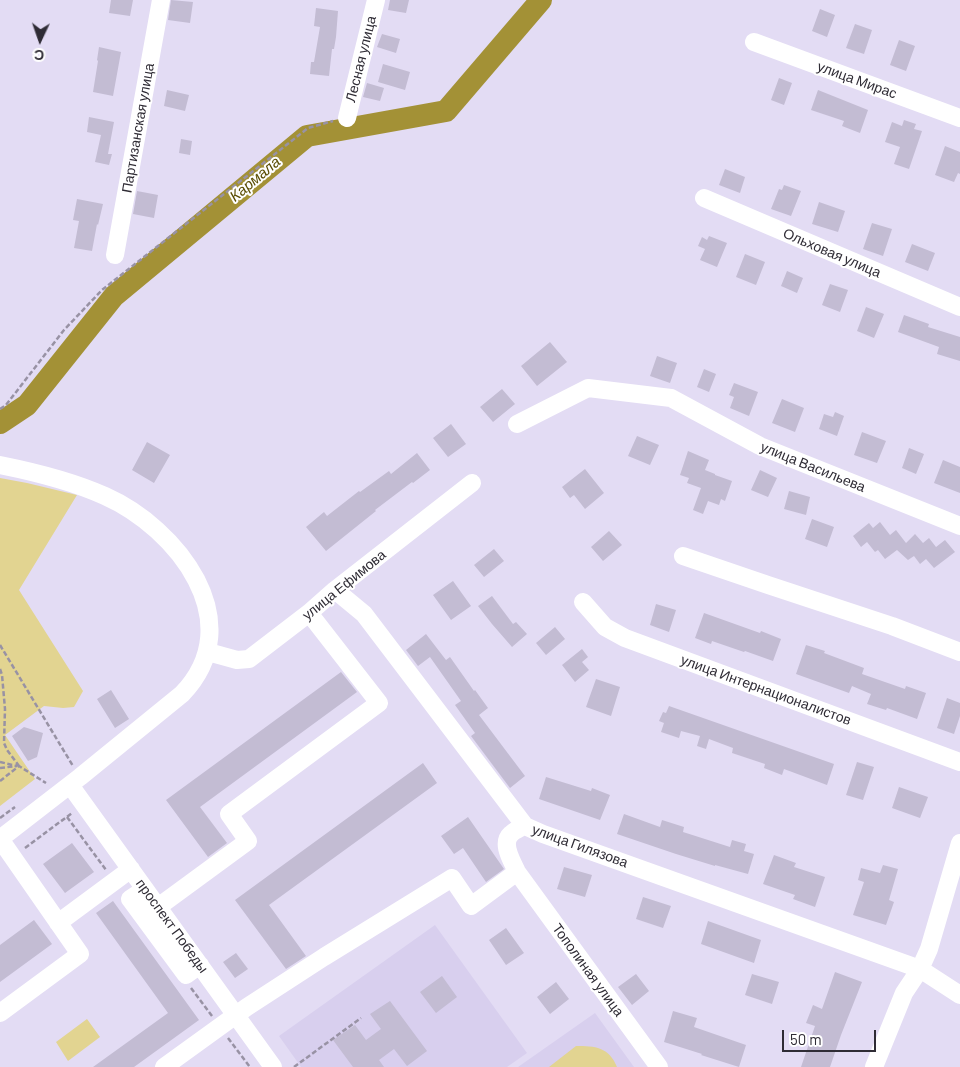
<!DOCTYPE html>
<html>
<head>
<meta charset="utf-8">
<style>
  body { margin:0 }
  #map { position:relative; width:960px; height:1067px; overflow:hidden; background:#e3dcf4; font-family:Barlow,sans-serif }
  canvas { display:block }
  .north { position:absolute; left:15px; top:15px; width:50px; height:50px; -webkit-text-stroke:4px #fff; paint-order:stroke; rotate:183deg; font-size:14px; font-weight:700; line-height:20px; text-align:center; color:#2f2c35 }
  .north::after { content:''; display:block; margin:auto; width:18px; height:22px; background:#2f2c35; clip-path:polygon(50% 0,100% 100%,50% 72%,0 100%) }
  .scale { position:absolute; left:782px; top:1030px; width:94px; height:22px; box-sizing:border-box; border:2px solid #2f2c35; border-top:0; padding-left:6px; font-size:15px; line-height:18px; white-space:nowrap; color:#2f2c35; -webkit-text-stroke:4px #fff; paint-order:stroke }
</style>
</head>
<body>
<div id="map">
<canvas width="960" height="1067"></canvas>
<div class="north">С</div>
<div class="scale">50 m</div>
</div>
<script>
const c = document.querySelector('canvas').getContext('2d');
c.lineJoin = 'round';
function fillPath(path, color) {
  c.fillStyle = color;
  c.fill(path, 'evenodd');
}
function stroke(path, color, width, dash) {
  c.strokeStyle = color;
  c.lineWidth = width;
  c.lineCap = dash ? 'butt' : 'round';
  c.setLineDash(dash || []);
  c.stroke(path);
}
function write(font, color, halo, rows, align = 'center') {
  c.font = font + ' Barlow,sans-serif';
  c.lineWidth = 4;
  c.setLineDash([]);
  c.textBaseline = 'middle';
  c.strokeStyle = halo;
  c.fillStyle = color;
  for (const [text, x, y, turn = 0] of rows) {
    c.save();
    c.translate(x, y);
    c.rotate((+turn || 0) * Math.PI / 180);
    c.textAlign = isNaN(turn) ? turn : align;
    if (halo) c.strokeText(text, 0, 0);
    c.fillText(text, 0, 0);
    c.restore();
  }
}
const built = new Path2D(`
  M 435,925 L 527,1053 L 507,1067 L 301,1067 L 279,1036 Z
  M 595,1013 L 634,1067 L 518,1067 Z`);
const green = new Path2D(`
  M 0,478 L 27,483 L 77,495 L 19,590 L 83,691 L 74,707 L 63,708 L 44,706 L 5,735 L 35,779 L 0,806 Z
  M 87,1019 L 100,1037 L 68,1061 L 56,1042 Z
  M 576,1046 C 595,1046 609,1047 617,1067 L 549,1067 Z`);
const river = new Path2D(`
  M 0,423 L 27,405 L 114,296 L 307,136 L 446,111 L 541,0`);
const building = new Path2D(`
  M 111,0 L 133,0 L 130,16 L 109,13 Z
  M 171,0 L 193,2 L 190,23 L 168,20 Z
  M 390,0 L 409,0 L 406,13 L 388,10 Z
  M 316,8 L 338,11 L 336,37 L 334,49 L 332,49 L 329,76 L 310,74 L 311,62 L 314,62 L 320,27 L 314,26 Z
  M 820,9 L 835,15 L 827,37 L 812,31 Z
  M 855,24 L 872,30 L 864,54 L 846,48 Z
  M 382,34 L 400,39 L 396,53 L 377,47 Z
  M 899,40 L 915,46 L 906,71 L 890,65 Z
  M 99,47 L 121,52 L 113,96 L 93,92 L 98,61 L 97,60 Z
  M 383,64 L 410,72 L 405,90 L 378,82 Z
  M 779,78 L 792,83 L 784,105 L 771,100 Z
  M 367,83 L 384,88 L 380,101 L 363,97 Z
  M 167,90 L 189,95 L 185,111 L 164,106 Z
  M 818,90 L 868,110 L 860,133 L 842,126 L 844,121 L 811,110 Z
  M 89,117 L 114,122 L 108,154 L 112,154 L 109,165 L 95,162 L 101,135 L 87,132 Z
  M 904,120 L 916,124 L 914,129 L 922,131 L 909,169 L 894,164 L 900,147 L 885,142 L 892,122 L 902,126 Z
  M 181,139 L 192,141 L 190,155 L 179,153 Z
  M 945,146 L 960,152 L 960,174 L 958,173 L 954,182 L 935,175 Z
  M 725,169 L 745,177 L 740,193 L 719,185 Z
  M 784,185 L 801,191 L 791,216 L 771,209 L 779,189 L 782,190 Z
  M 137,191 L 158,195 L 154,218 L 133,214 Z
  M 77,199 L 103,204 L 98,225 L 97,224 L 92,251 L 74,248 L 79,221 L 73,220 Z
  M 819,202 L 845,211 L 838,232 L 812,224 Z
  M 872,223 L 892,229 L 883,256 L 863,249 Z
  M 709,236 L 727,243 L 717,267 L 700,260 L 705,249 L 698,246 L 702,237 L 707,240 Z
  M 912,244 L 935,253 L 928,271 L 905,262 Z
  M 745,254 L 765,262 L 756,285 L 736,277 Z
  M 787,271 L 803,278 L 797,293 L 781,286 Z
  M 830,284 L 848,290 L 840,312 L 822,305 Z
  M 866,307 L 884,314 L 874,338 L 857,331 Z
  M 904,315 L 929,324 L 928,327 L 960,337 L 960,361 L 937,354 L 939,347 L 898,332 Z
  M 550,342 L 567,362 L 537,386 L 521,366 Z
  M 657,356 L 677,363 L 670,383 L 650,376 Z
  M 704,369 L 716,374 L 709,392 L 697,387 Z
  M 734,383 L 758,392 L 749,416 L 730,408 L 734,397 L 729,395 Z
  M 502,389 L 515,404 L 493,422 L 480,407 Z
  M 782,399 L 804,408 L 795,432 L 772,423 Z
  M 835,412 L 844,416 L 837,436 L 819,429 L 824,414 L 833,417 Z
  M 451,424 L 466,444 L 448,457 L 433,438 Z
  M 862,432 L 886,441 L 877,463 L 854,455 Z
  M 637,436 L 659,445 L 650,465 L 628,456 Z
  M 147,442 L 170,455 L 154,483 L 132,470 Z
  M 909,448 L 924,454 L 916,474 L 902,468 Z
  M 688,451 L 709,460 L 705,470 L 715,474 L 715,475 L 732,481 L 725,501 L 721,499 L 719,505 L 708,501 L 703,514 L 693,510 L 701,488 L 687,483 L 689,478 L 680,475 Z
  M 417,453 L 430,470 L 413,483 L 412,482 L 375,510 L 376,511 L 326,551 L 306,527 L 324,512 L 327,516 L 359,491 L 360,492 L 389,471 L 391,474 Z
  M 943,460 L 960,467 L 960,493 L 934,483 Z
  M 585,469 L 604,493 L 585,509 L 574,495 L 570,498 L 562,487 Z
  M 760,470 L 777,478 L 768,497 L 751,490 Z
  M 789,491 L 810,497 L 806,515 L 784,509 Z
  M 812,519 L 834,527 L 827,547 L 805,539 Z
  M 880,522 L 890,535 L 896,530 L 906,543 L 915,534 L 923,543 L 929,538 L 936,547 L 945,540 L 955,552 L 934,568 L 926,559 L 920,564 L 914,556 L 908,560 L 897,550 L 885,559 L 878,550 L 875,552 L 867,542 L 861,547 L 853,536 L 869,523 L 873,528 Z
  M 609,531 L 622,545 L 603,561 L 591,547 Z
  M 494,549 L 504,561 L 484,577 L 474,565 Z
  M 453,581 L 471,606 L 451,620 L 433,595 Z
  M 492,596 L 513,624 L 516,622 L 527,634 L 512,647 L 492,624 L 478,606 Z
  M 656,604 L 676,610 L 669,632 L 650,625 Z
  M 704,613 L 760,633 L 761,631 L 781,639 L 773,661 L 745,651 L 744,652 L 712,641 L 711,644 L 695,638 Z
  M 555,627 L 565,639 L 546,655 L 536,643 Z
  M 426,634 L 446,660 L 450,657 L 474,691 L 475,690 L 488,708 L 479,715 L 525,776 L 510,788 L 471,736 L 475,733 L 455,705 L 461,701 L 430,657 L 418,666 L 406,650 Z
  M 806,645 L 825,651 L 824,653 L 864,668 L 862,674 L 905,689 L 906,686 L 926,693 L 917,719 L 887,708 L 886,710 L 867,704 L 871,694 L 852,686 L 849,693 L 796,674 Z
  M 582,649 L 588,657 L 582,662 L 589,670 L 575,682 L 562,665 Z
  M 341,672 L 357,692 L 200,807 L 227,843 L 208,857 L 166,800 Z
  M 596,679 L 620,687 L 611,716 L 586,707 Z
  M 111,690 L 129,719 L 115,728 L 97,699 Z
  M 947,698 L 960,703 L 960,716 L 954,734 L 937,728 Z
  M 669,706 L 834,764 L 827,785 L 784,769 L 782,775 L 764,768 L 765,764 L 732,753 L 733,748 L 709,739 L 706,749 L 697,746 L 700,736 L 681,731 L 679,738 L 661,732 L 664,723 L 659,721 L 663,712 L 666,713 Z
  M 24,727 L 43,733 L 37,757 L 28,761 L 12,736 Z
  M 857,762 L 874,767 L 863,800 L 846,795 Z
  M 423,763 L 437,783 L 269,905 L 306,956 L 286,969 L 235,900 Z
  M 546,777 L 591,791 L 592,788 L 610,795 L 600,820 L 539,799 Z
  M 899,787 L 928,797 L 920,818 L 892,808 Z
  M 624,814 L 660,827 L 662,820 L 684,827 L 683,832 L 730,847 L 732,840 L 746,844 L 744,851 L 754,854 L 748,874 L 715,865 L 715,866 L 676,854 L 617,834 Z
  M 468,817 L 504,869 L 486,882 L 463,848 L 454,854 L 441,836 Z
  M 72,843 L 94,872 L 65,893 L 43,864 Z
  M 774,855 L 796,863 L 794,867 L 825,877 L 815,907 L 793,899 L 795,895 L 763,884 Z
  M 883,865 L 898,869 L 889,900 L 894,902 L 886,925 L 853,915 L 864,882 L 858,880 L 861,868 L 880,873 Z
  M 564,867 L 592,875 L 585,897 L 557,889 Z
  M 643,897 L 671,906 L 663,928 L 636,919 Z
  M 113,901 L 199,1020 L 134,1067 L 93,1067 L 168,1013 L 96,913 Z
  M 34,920 L 52,944 L 0,982 L 0,945 Z
  M 708,921 L 761,940 L 754,963 L 701,944 Z
  M 506,928 L 524,953 L 506,965 L 489,940 Z
  M 236,953 L 248,969 L 235,978 L 223,962 Z
  M 835,972 L 862,982 L 841,1035 L 830,1067 L 801,1067 L 815,1026 L 806,1023 L 813,1005 L 822,1009 Z
  M 636,974 L 649,991 L 632,1005 L 618,987 Z
  M 752,974 L 779,982 L 772,1004 L 745,995 Z
  M 442,976 L 457,997 L 436,1013 L 420,992 Z
  M 556,982 L 569,999 L 550,1014 L 537,997 Z
  M 390,1001 L 427,1051 L 407,1066 L 394,1049 L 379,1060 L 384,1067 L 353,1067 L 333,1040 L 355,1025 L 366,1040 L 381,1029 L 370,1014 Z
  M 673,1011 L 697,1018 L 694,1027 L 746,1045 L 739,1067 L 701,1055 L 702,1054 L 664,1042 Z`);
const path = new Path2D(`
  M 0,409 L 6,405 L 64,330 L 102,290 L 308,128 L 333,121
  M 0,645 L 73,766
  M 0,669 L 2,675 L 5,709 L 4,743 L 7,750 L 19,766
  M 0,762 L 17,766
  M 0,768 L 17,766
  M 0,781 L 19,766 L 46,783
  M 67,817 L 106,870
  M 0,818 L 15,807
  M 25,848 L 72,813
  M 191,988 L 212,1016
  M 228,1038 L 250,1067
  M 294,1067 L 361,1018`);
const minor = new Path2D(`
  M 754,42 L 960,118
  M 347,118 L 376,0
  M 704,198 L 960,307
  M 115,255 L 161,0
  M 517,424 L 588,388 L 671,398 L 760,446 L 960,526
  M 0,465 C 35,472 72,481 105,496 C 177,528 251,622 182,694 L 80,777 L 0,839
  M 683,556 L 768,585 L 892,626 L 960,652
  M 335,590 L 364,614 L 525,826 L 543,834 L 920,969 L 960,995
  M 583,602 L 605,627 L 625,638 L 960,762
  M 208,652 L 237,660 L 249,659 L 309,613 L 335,590 L 472,483
  M 70,785 L 273,1067
  M 525,826 C 520,828 515,830 511,834 C 500,844 513,862 517,872 L 659,1067
  M 145,889 L 130,899 L 186,975 L 200,965
  M 158,907 L 248,841 L 229,814 L 379,703 L 309,613
  M 58,923 L 131,869
  M 0,1013 L 80,954 L 0,839
  M 164,1067 L 247,1007 L 324,957 L 452,878 L 471,906 L 517,872
  M 874,1067 L 904,993 L 920,969 L 929,949 L 960,843`);
const streetNames = [
  ["Лесная улица",361,59,-76],
  ["улица Мирас",857,80,20],
  ["Партизанская улица",138,128,-80],
  ["Ольховая улица",832,253,23],
  ["улица Васильева",813,467,22],
  ["улица Ефимова",344,585,-39],
  ["улица Интернационалистов",766,690,20],
  ["улица Гилязова",580,846,20],
  ["проспект Победы",172,926,54],
  ["Тополиная улица",588,970,54]
];
const waterNames = [
  ["Кармала",255,179,-40]
];
fillPath(built, '#d8cfee');
fillPath(green, '#e2d491');
stroke(river, '#a39136', 22);
fillPath(building, '#c3bcd3');
stroke(path, '#9892a4', 2.5, [5, 2.5]);
stroke(minor, '#fff', 18);
write('14px', '#2f2c35', '#fff', streetNames);
write('italic 15px', '#594c02', '#fff', waterNames);
</script>
</body>
</html>
